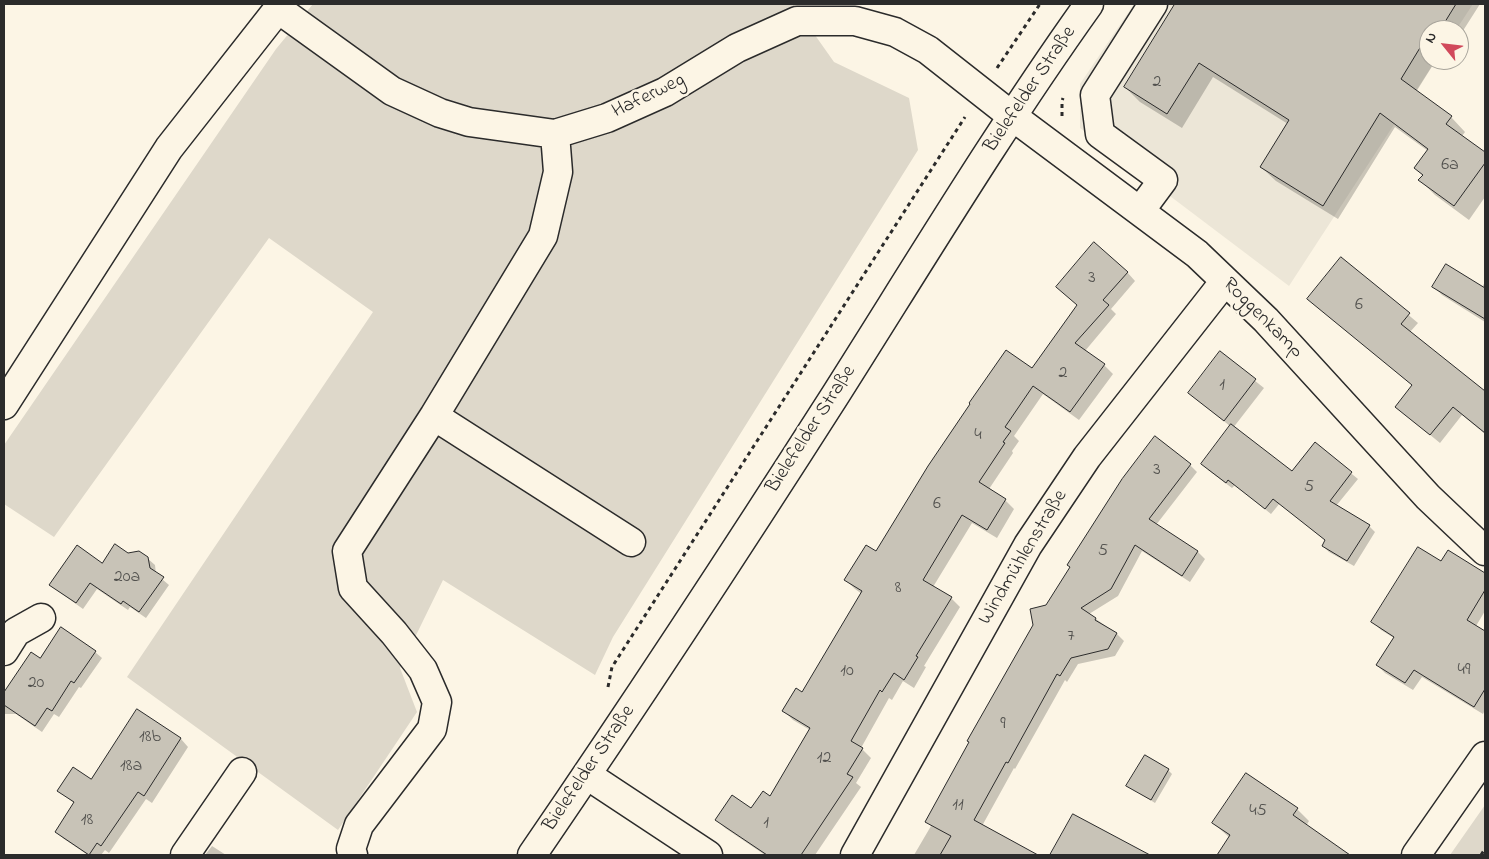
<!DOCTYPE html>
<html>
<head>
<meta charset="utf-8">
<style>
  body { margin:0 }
  #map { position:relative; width:1489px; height:859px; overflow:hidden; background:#fcf5e5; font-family:"Indie Flower",sans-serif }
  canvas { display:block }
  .frame { position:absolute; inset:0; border:5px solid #2b2b2b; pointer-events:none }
  .north { position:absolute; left:1419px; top:20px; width:50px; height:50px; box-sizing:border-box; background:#fcf5e5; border:1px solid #a8a49b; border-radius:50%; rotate:299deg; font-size:14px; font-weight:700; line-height:20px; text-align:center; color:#2b2b2b }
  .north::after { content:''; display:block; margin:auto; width:18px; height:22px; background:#d1495b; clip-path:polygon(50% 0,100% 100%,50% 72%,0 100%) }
</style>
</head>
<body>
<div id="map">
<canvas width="1489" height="859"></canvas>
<div class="frame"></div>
<div class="north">N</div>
</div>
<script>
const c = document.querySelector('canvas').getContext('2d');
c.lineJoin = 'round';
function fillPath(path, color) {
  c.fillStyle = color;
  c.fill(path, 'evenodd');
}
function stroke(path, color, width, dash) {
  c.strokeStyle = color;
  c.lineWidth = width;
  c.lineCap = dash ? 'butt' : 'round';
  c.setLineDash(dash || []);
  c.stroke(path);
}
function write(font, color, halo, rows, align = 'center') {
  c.font = font + ' "Indie Flower",sans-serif';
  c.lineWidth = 5;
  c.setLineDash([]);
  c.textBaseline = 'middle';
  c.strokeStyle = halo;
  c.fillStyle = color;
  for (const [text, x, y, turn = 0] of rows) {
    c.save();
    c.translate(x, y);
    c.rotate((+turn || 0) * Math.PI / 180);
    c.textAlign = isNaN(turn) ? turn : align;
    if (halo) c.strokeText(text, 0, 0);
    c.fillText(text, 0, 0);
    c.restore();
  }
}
const built = new Path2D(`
  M 1134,4 L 1473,4 L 1456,30 L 1429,30 L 1429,60 L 1436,60 L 1289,286 L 1080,128 L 1080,84 Z`);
const green = new Path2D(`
  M 313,4 L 793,4 L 834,62 L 909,98 L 918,150 L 613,637 L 595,675 L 443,580 L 400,668 L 417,712 L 338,830 L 127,677 L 373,312 L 269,238 L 54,537 L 4,504 L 4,445 L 276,49 Z
  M 1485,805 L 1485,855 L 1450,855 Z`);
const shadow = new Path2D(`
  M 1177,4 L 1480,4 L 1459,37 L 1459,30 L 1429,30 L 1429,60 L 1436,60 L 1416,92 L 1451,117 L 1465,132 L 1462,136 L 1485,154 L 1485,197 L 1469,220 L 1435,195 L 1420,180 L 1423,176 L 1415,168 L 1428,151 L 1395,127 L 1338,219 L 1276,181 L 1261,167 L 1288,124 L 1213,77 L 1182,128 L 1140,102 L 1125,87 Z
  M 1342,259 L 1418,323 L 1410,332 L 1485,393 L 1485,434 L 1462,415 L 1440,443 L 1396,407 L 1413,386 L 1309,299 Z
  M 1127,272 L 1135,281 L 1111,309 L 1116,314 L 1085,351 L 1104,365 L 1113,374 L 1079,420 L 1043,394 L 1014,436 L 1019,441 L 1012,451 L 1013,453 L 989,489 L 1005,500 L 1014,509 L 997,538 L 972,523 L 933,587 L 951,598 L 960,607 L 924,666 L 926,667 L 914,688 L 903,681 L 892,700 L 889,698 L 861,748 L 871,758 L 856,783 L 861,787 L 815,855 L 765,855 L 725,828 L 717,820 L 752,810 L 770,798 L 810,730 L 793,720 L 784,711 L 802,693 L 862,594 L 855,589 L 846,580 L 877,553 L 1032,370 Z
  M 1485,282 L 1485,322 L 1442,295 L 1434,287 L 1482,287 Z
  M 1220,353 L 1264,388 L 1233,428 L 1292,473 L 1315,444 L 1358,479 L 1336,506 L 1369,526 L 1375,532 L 1354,566 L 1329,552 L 1323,546 L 1326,541 L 1280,503 L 1271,514 L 1235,485 L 1232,488 L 1208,470 L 1231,427 L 1190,393 Z
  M 1190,465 L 1197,472 L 1156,525 L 1198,552 L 1205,559 L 1190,582 L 1142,551 L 1118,596 L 1089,614 L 1117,634 L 1124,641 L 1115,656 L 1078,664 L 1067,682 L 1065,680 L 1015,769 L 1014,768 L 982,826 L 1036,855 L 914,855 L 931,826 L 927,822 L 1046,606 Z
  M 1449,551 L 1485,574 L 1485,611 L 1476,626 L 1485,632 L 1485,710 L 1483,714 L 1422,677 L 1413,690 L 1385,673 L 1377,665 L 1394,638 L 1381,630 L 1373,622 L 1441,563 Z
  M 128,554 L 147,558 L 155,565 L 156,574 L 169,585 L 146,618 L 130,607 L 128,610 L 97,589 L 83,609 L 58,591 L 51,584 Z
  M 95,652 L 102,658 L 81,688 L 79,687 L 59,717 L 54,714 L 42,732 L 16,714 L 4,714 L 4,694 L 31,654 L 40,660 Z
  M 137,711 L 181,739 L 188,747 L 152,803 L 146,799 L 109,853 L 105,850 L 101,855 L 88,855 L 64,839 L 56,832 L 75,804 L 59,791 L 91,781 Z
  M 1168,770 L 1172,774 L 1155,803 L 1128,786 Z
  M 1246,775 L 1297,809 L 1309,821 L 1306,826 L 1348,855 L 1218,855 L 1230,838 L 1213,823 Z
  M 1074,815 L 1126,847 L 1121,855 L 1052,855 Z
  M 212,846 L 226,855 L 205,855 Z`);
const building = new Path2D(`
  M 1175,4 L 1456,4 L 1440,30 L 1429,30 L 1429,33 L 1401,79 L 1452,116 L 1446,124 L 1485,152 L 1485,163 L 1454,206 L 1418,180 L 1423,175 L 1414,168 L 1428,149 L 1380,113 L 1323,206 L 1260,167 L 1289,120 L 1199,63 L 1167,114 L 1124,87 Z
  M 1094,242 L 1128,272 L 1103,300 L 1109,305 L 1075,343 L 1105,364 L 1070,412 L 1033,386 L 1005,427 L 1011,431 L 1003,442 L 1005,443 L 979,482 L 1006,499 L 987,530 L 962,515 L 923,580 L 952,597 L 916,656 L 918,657 L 904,680 L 894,673 L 882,692 L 880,690 L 851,741 L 863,748 L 847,774 L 853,777 L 801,855 L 767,855 L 715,820 L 732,795 L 751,808 L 763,791 L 770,796 L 810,728 L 782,711 L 796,688 L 802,692 L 862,591 L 844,580 L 866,545 L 876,551 L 928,466 L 970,404 L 969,403 L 1006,350 L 1032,368 L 1077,305 L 1056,287 Z
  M 1341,257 L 1410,313 L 1401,324 L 1485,391 L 1485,433 L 1453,407 L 1430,435 L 1395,407 L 1412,385 L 1307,299 Z
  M 1446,264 L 1485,288 L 1485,319 L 1432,287 Z
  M 1220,351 L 1256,379 L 1224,421 L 1188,393 Z
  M 1231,424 L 1292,471 L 1315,442 L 1352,472 L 1330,501 L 1370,525 L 1347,561 L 1322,546 L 1325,540 L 1273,499 L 1265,509 L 1228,480 L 1226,483 L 1201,464 Z
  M 1155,436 L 1191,464 L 1149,519 L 1198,551 L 1182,576 L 1135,545 L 1111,589 L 1081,608 L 1096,618 L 1095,620 L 1117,633 L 1108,649 L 1071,658 L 1060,676 L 1057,674 L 1008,763 L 1006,762 L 974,820 L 1038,855 L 940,855 L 951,836 L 925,822 L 969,742 L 967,741 L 1033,625 L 1030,609 L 1046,605 L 1070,567 L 1067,565 L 1122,479 Z
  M 115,544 L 128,553 L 139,551 L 148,557 L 150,568 L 164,577 L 139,612 L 123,601 L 121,604 L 90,583 L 76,603 L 49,585 L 77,545 L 102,563 Z
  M 1418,547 L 1441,561 L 1448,550 L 1485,573 L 1485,590 L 1467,620 L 1485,631 L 1485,689 L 1474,707 L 1414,670 L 1405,683 L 1376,665 L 1394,637 L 1371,622 Z
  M 61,627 L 96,651 L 74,683 L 71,681 L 52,711 L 47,708 L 35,726 L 4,705 L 4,692 L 31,652 L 40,658 Z
  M 137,709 L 181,738 L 144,796 L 138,792 L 101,846 L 97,843 L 89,855 L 55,832 L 74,802 L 57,791 L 73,767 L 91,779 Z
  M 1145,755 L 1169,769 L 1151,800 L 1126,786 Z
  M 1246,773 L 1298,808 L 1293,815 L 1350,855 L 1217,855 L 1230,835 L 1212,823 Z
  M 1073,814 L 1150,855 L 1050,855 Z`);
const path = new Path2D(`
  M 997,68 L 1040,4
  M 1062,116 L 1062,101 L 1063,98
  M 608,687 L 612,667 L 965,117
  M 1481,855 L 1485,849`);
const minor = new Path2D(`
  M 278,9 L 392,91 L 440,113 L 469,122 L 555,134 L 607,118 L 665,92 L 737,48 L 797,21 L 855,21 L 895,32 L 928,50 L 1012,116 L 1197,254 L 1266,320 L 1428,497 L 1485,551
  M 1140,211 L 1163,180 L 1100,134 L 1095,95 L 1153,4
  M 4,405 L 169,148 L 282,4
  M 434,416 L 631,542
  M 4,651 L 16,632 L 41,618
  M 587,775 L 708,855
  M 185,855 L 242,772
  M 353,855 L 351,849 L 359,825 L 432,729 L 437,702 L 423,670 L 394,633 L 353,588 L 347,551 L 434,416 L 543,236 L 558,172 L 555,134
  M 855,855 L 1028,545 L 1087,457 L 1225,281
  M 1416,855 L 1485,756`);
const major = new Path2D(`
  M 532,855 C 636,703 737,549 836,394 C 919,263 999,130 1089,4`);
const numberNames = [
  ["2",1157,83],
  ["6a",1450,166],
  ["3",1092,279],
  ["6",1359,306],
  ["2",1063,374],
  ["1",1222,386],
  ["4",978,436],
  ["3",1157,471],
  ["5",1309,488],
  ["6",937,505],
  ["5",1103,552],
  ["20a",127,578],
  ["8",898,589],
  ["7",1071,637],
  ["49",1464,671],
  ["10",847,672],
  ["20",36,684],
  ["9",1003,725],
  ["18b",150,738],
  ["12",824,759],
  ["18a",131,767],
  ["11",958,806],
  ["45",1258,812],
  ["18",87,821],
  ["1",766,824]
];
const streetNames = [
  ["Bielefelder Straße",1031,90,-56],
  ["Haferweg",649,97,-26],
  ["Roggenkamp",1262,319,45],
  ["Bielefelder Straße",812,430,-57],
  ["Windmühlenstraße",1024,558,-59],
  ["Bielefelder Straße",590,769,-56]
];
fillPath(built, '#ece6d7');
fillPath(green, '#ded8ca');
fillPath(shadow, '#0003');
fillPath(building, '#c8c3b7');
stroke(building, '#2b2b2b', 1);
stroke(minor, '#2b2b2b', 31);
stroke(major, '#2b2b2b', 31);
stroke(path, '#2b2b2b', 3, [4, 4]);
stroke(minor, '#fcf5e5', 28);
stroke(major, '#fcf5e5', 28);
write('18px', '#52514e', null, numberNames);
write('20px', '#2b2b2b', '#fcf5e5', streetNames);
</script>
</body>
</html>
